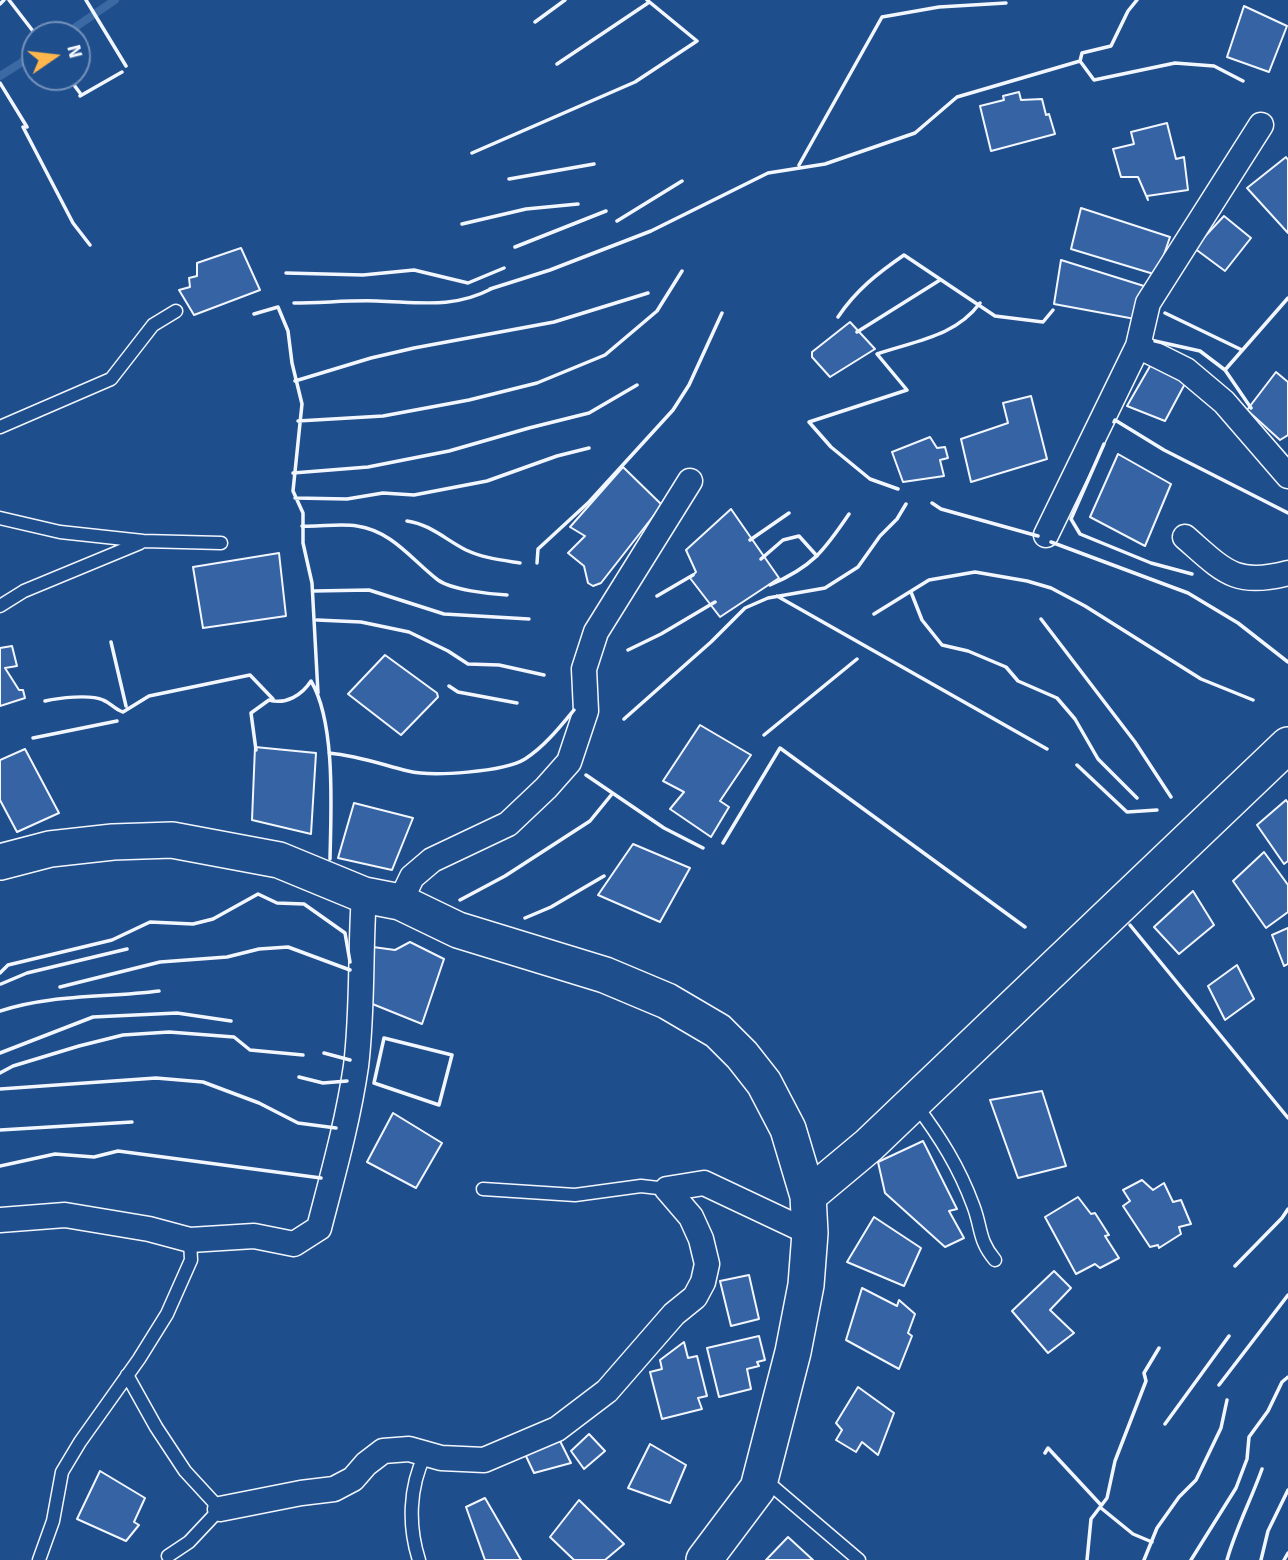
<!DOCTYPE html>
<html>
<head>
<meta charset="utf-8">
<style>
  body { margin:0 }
  #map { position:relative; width:1288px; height:1560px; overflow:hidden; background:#1f4e8c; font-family:Signika,sans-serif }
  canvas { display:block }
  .north { position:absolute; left:21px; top:21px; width:70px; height:70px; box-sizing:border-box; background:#1f4e8c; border:2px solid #7391ba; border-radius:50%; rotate:76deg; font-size:19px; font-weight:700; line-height:28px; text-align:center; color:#f2f6ff }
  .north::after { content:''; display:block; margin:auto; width:24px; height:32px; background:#ffb74d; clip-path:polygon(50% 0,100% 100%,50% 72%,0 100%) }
</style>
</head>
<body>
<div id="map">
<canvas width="1288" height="1560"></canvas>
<div class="north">N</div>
</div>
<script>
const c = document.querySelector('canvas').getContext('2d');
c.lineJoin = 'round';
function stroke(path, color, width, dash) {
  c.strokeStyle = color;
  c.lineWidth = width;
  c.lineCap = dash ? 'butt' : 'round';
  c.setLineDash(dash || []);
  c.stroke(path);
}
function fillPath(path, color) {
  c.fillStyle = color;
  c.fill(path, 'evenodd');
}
const stream = new Path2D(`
  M 64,35 L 115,0
  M 0,76 L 35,54`);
const building = new Path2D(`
  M 1244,6 L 1287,26 L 1269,72 L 1227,57 Z
  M 1019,92 L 1021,100 L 1042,99 L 1046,115 L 1049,114 L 1055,134 L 991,151 L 980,106 L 1004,100 L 1003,96 Z
  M 1167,123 L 1176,159 L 1184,157 L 1188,190 L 1147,196 L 1148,200 L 1138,177 L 1121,177 L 1113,149 L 1134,144 L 1131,132 Z
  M 1286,157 L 1288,160 L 1288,233 L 1247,188 Z
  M 1081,208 L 1170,237 L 1157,275 L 1071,249 Z
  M 1224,216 L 1251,238 L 1225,271 L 1194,248 Z
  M 241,248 L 260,290 L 194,315 L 179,290 L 190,287 L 189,278 L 197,276 L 197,263 Z
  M 1061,260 L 1144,286 L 1135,319 L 1054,304 Z
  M 850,322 L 875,349 L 830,377 L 812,357 L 812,352 Z
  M 1153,361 L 1188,378 L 1165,421 L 1127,406 Z
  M 1276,372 L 1288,382 L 1288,435 L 1280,440 L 1247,410 Z
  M 1031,396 L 1047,459 L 971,482 L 961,439 L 1008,423 L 1003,403 Z
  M 930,437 L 937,448 L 945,447 L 948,458 L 940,460 L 944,476 L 903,482 L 892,452 Z
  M 1118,454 L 1171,484 L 1145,546 L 1090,517 Z
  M 623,467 L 662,505 L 601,583 L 593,586 L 588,583 L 584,566 L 568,553 L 585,536 L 570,527 Z
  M 731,509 L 779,578 L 720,617 L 690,578 L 696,572 L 686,550 Z
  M 279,553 L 286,616 L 203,628 L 193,567 Z
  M 12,646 L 17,666 L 5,668 L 19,690 L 23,690 L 25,698 L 0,706 L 0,648 Z
  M 385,655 L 437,693 L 438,697 L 401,735 L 348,694 Z
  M 700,725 L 751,755 L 720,801 L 729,807 L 711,837 L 670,809 L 684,792 L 663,781 Z
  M 255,747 L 316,753 L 311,834 L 252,820 Z
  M 25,749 L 59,813 L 17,832 L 0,800 L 0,760 Z
  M 1286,800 L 1288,803 L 1288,861 L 1284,864 L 1257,825 Z
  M 354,803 L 413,818 L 392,870 L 338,858 Z
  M 633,844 L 690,868 L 660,922 L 598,895 Z
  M 1264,852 L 1288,885 L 1288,912 L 1266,928 L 1233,881 Z
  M 1193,891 L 1214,925 L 1179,954 L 1154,927 Z
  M 1288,928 L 1288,964 L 1284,966 L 1272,935 Z
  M 410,942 L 444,959 L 422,1024 L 370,1003 L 373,947 L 395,950 Z
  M 1237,965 L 1254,999 L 1225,1020 L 1208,986 Z
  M 1042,1091 L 1066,1166 L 1018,1178 L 990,1100 Z
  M 393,1113 L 442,1143 L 416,1188 L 367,1162 Z
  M 923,1141 L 957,1209 L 949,1211 L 964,1238 L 945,1247 L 885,1193 L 878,1162 Z
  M 1142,1180 L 1153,1190 L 1164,1183 L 1173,1202 L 1181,1200 L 1191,1224 L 1179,1227 L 1181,1234 L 1159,1248 L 1158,1245 L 1150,1247 L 1123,1206 L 1130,1201 L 1123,1190 Z
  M 1078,1197 L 1091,1214 L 1095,1213 L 1109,1235 L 1105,1236 L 1119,1258 L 1100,1268 L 1095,1264 L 1076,1274 L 1045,1217 Z
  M 874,1217 L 921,1248 L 904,1286 L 847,1262 Z
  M 1054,1271 L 1071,1288 L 1050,1310 L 1074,1333 L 1048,1353 L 1012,1311 Z
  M 749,1275 L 759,1319 L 731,1326 L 720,1281 Z
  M 862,1288 L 897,1306 L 899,1300 L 915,1314 L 908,1333 L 912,1336 L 899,1369 L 846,1340 Z
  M 759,1336 L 765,1360 L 757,1362 L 759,1366 L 747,1369 L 751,1389 L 719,1397 L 707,1348 Z
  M 684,1342 L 688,1358 L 697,1356 L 707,1396 L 698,1398 L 702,1409 L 662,1419 L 650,1372 L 662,1369 L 660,1360 Z
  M 858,1387 L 894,1413 L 878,1455 L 862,1442 L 856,1452 L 836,1440 L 842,1430 L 836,1423 Z
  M 589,1434 L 605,1451 L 584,1469 L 571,1451 Z
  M 560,1441 L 571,1463 L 534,1473 L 525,1454 Z
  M 650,1444 L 686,1465 L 670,1503 L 628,1488 Z
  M 100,1471 L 145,1498 L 134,1522 L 139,1525 L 126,1541 L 77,1519 Z
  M 485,1498 L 521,1560 L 485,1560 L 466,1507 Z
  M 579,1500 L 624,1544 L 605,1560 L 574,1560 L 550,1537 Z
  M 788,1537 L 813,1560 L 766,1560 Z`);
const lane = new Path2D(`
  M 0,427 L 111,379 L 153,325 L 176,311
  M 0,518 L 60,532 L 143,541 L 221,543
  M 0,606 L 24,591 L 140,543
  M 916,1105 C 940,1137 959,1167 973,1205 C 982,1228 978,1240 995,1260
  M 483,1189 L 575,1195 L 641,1186 L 667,1189
  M 127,1375 L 156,1427 L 185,1471 L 220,1509 L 189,1542 L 168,1556
  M 764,1479 L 859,1560
  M 39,1560 L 53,1521 L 62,1472 L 80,1442 L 139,1359 L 167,1314 L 191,1260 L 190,1240
  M 419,1560 C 408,1526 409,1487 425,1455`);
const street = new Path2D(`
  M 1138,346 L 1186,370 L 1224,402 L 1288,476
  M 1046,535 L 1138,346 L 1148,303 L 1261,125
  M 1185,537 C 1224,571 1235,587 1288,573
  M 400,902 L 412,877 L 432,860 L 508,824 L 546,788 L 569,762 L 586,711 L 584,669 L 596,632 L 690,481
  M 667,1189 L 704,1183 L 810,1233
  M 0,1220 L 65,1215 L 149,1229 L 190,1240 L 254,1236 L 294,1244 L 319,1228 C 333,1174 348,1121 356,1066 C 363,1009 360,952 364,895
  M 220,1509 L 301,1493 L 334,1489 L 353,1479 L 366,1464 L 383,1451 L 409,1449 L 441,1458 L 484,1460 L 557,1429 L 607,1391 L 674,1314 L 695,1297 L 703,1282 L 707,1264 L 701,1239 L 691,1217 L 667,1189`);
const secondary = new Path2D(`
  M 0,862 L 50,849 L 113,842 L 172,840 L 279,860 L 364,895 L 400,902 L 458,930 L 605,975 L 667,1001 L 718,1031 L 742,1055 L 764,1083 L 788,1129 L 808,1196 L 810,1233 L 806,1285 L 793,1352 L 758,1488 L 704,1560
  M 808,1196 L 869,1145 L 1288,745`);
const wall = new Path2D(`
  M 9,0 L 36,35
  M 86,0 L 126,66
  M 0,4 L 4,0
  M 535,22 L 565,0
  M 1080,61 L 1082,53 L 1111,46 L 1128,11 L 1137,0
  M 557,64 L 648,3
  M 68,77 L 80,93
  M 0,83 L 27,127
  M 80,96 L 122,72
  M 23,127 L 73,223 L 90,245
  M 472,153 L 635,82 L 697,41 L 647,0
  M 799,165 L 882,17 L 939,7 L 1006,3
  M 509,179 L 594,164
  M 617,221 L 682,181
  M 462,224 L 526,209 L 578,204
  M 515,247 L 606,211
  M 286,273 L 363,275 L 414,270 L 468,283 L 504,268
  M 490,289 L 550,270 L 651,231 L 768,173 L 825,164 L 915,133 L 957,97 L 1080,61 L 1094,80 L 1175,63 L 1214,66 L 1243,81
  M 294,303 C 322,303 350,300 377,301 C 418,302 453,309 491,289
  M 1165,313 L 1242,350
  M 254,314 L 278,307 L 288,331 L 292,363 L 302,404 L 293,491 L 303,513 L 303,543 L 312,583 L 318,693
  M 838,317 C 856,290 878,273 904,255 L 995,316 L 1043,322 L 1053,310
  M 857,332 L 940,280
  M 1155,341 L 1200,351 L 1225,370 L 1251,408
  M 1225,370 L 1288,298
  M 295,381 L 371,358 L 414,348 L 554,322 L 648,293
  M 298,421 L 383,416 L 469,400 L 537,383 L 605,355 L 657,311 L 682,271
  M 1114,422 L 1115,420 L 1164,450 L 1288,513
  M 1104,444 L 1071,519 L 1080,534 L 1151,563 L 1192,574
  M 293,473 L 368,467 L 449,451 L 529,428 L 589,413 L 637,385
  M 898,489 L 870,479 L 831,447 L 809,422 L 907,390 L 877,354 C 914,341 955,337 980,303
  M 295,498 L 347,499 L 383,493 L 414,495 L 487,481 L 557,456 L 589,448
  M 932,503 L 941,509 L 1038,536
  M 407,521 C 430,524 446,540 466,550 C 483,558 501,560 520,563
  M 302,526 C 320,527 340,523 357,526 C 392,531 412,560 438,580 C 452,590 489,594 507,595
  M 750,540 L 789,513
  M 1051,542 L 1188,593 L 1238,623 L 1288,662
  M 761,559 L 783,540 L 799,536 L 817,556
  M 537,563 L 538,549 L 589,502 L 673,410 L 689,385 L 722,313
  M 770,585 C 812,567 824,551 849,514
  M 314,591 L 369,590 L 444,614 L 529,619
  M 911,592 L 922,620 L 942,645 L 968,651 L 1006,667 L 1018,681 L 1057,698 L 1075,719 L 1098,759 L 1137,798
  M 657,596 L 693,575
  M 777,596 L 1047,749
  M 874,614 L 929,580 L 975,572 L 1027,581 L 1051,588 L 1085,606 L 1201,679 L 1253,700
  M 1041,619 L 1135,742 L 1171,797
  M 317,620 L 361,622 L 409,632 L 448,651 L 468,664 L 499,665 L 544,675
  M 111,642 L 126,706
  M 628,650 L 661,634 L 715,602
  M 449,686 L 458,692 L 517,703
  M 45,701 C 58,698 90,694 103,700 C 111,703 114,709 123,712 L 149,696 L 250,675 L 273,699
  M 624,719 L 711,642 L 745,608 L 768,598 L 825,588 L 858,567 L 880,536 L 897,519 L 906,504
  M 764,735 L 857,659
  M 33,738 L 117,721
  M 256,750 L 251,713 L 269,700 C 286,705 302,695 311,681 C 336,723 331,810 330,859
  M 329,753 C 359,756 380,764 408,771 C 432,777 504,772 525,759 C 544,747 560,727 574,710
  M 1077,765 L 1127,812 L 1157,810
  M 586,775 L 664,828 L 703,848
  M 723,843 L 780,748 L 1025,927
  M 460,900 L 505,876 L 590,821 L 612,794
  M 525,918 L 551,907 L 604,876
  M 1130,925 L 1288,1118
  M 0,973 L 8,965 L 112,940 L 150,922 L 193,924 L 213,919 L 258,894 L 277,903 L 304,904 L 345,933 L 350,962
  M 1,984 L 27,973 L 127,949
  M 60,987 L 160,962 L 227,957 L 259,949 L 288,947 L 350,970
  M 0,1011 C 51,994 106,998 159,991
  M 384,1038 L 452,1055 L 439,1105 L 374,1083 Z
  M 0,1053 L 93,1017 L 177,1013 L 231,1021
  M 324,1053 L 350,1060
  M 0,1073 L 13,1066 L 79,1046 L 123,1035 L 169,1032 L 234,1037 L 250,1050 L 303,1055
  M 299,1077 L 323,1083 L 347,1081
  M 0,1089 L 156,1078 L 203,1082 L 259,1103 L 298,1123 L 336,1128
  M 0,1130 L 132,1122
  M 0,1166 L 55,1154 L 94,1157 L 118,1151 L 321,1178
  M 1235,1266 L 1282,1218 L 1288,1209
  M 1219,1385 L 1288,1295
  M 1165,1424 L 1229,1336
  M 1045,1453 L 1048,1448 L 1100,1504
  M 1101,1508 L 1133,1534 L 1152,1542
  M 1087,1560 L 1091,1519 L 1107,1498 L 1115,1461 L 1146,1381 L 1144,1373 L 1159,1348
  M 1144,1560 L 1157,1528 L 1179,1497 L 1196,1480 L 1221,1428 L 1227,1400
  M 1191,1560 L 1236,1488 L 1247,1459 L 1249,1437 L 1268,1411 L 1282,1382 L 1288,1377
  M 1227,1560 C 1236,1528 1251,1500 1262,1469
  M 1261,1560 L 1268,1531 L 1288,1490
  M 1284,1560 L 1288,1553`);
stroke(stream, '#3b69a3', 8);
fillPath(building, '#3563a3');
stroke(building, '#f2f6ff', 2);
stroke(lane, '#f2f6ff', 15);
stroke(street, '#f2f6ff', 27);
stroke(secondary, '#f2f6ff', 38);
stroke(lane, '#1f4e8c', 12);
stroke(street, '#1f4e8c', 24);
stroke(secondary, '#1f4e8c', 35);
stroke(wall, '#f2f6ff', 3.5);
</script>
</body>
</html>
